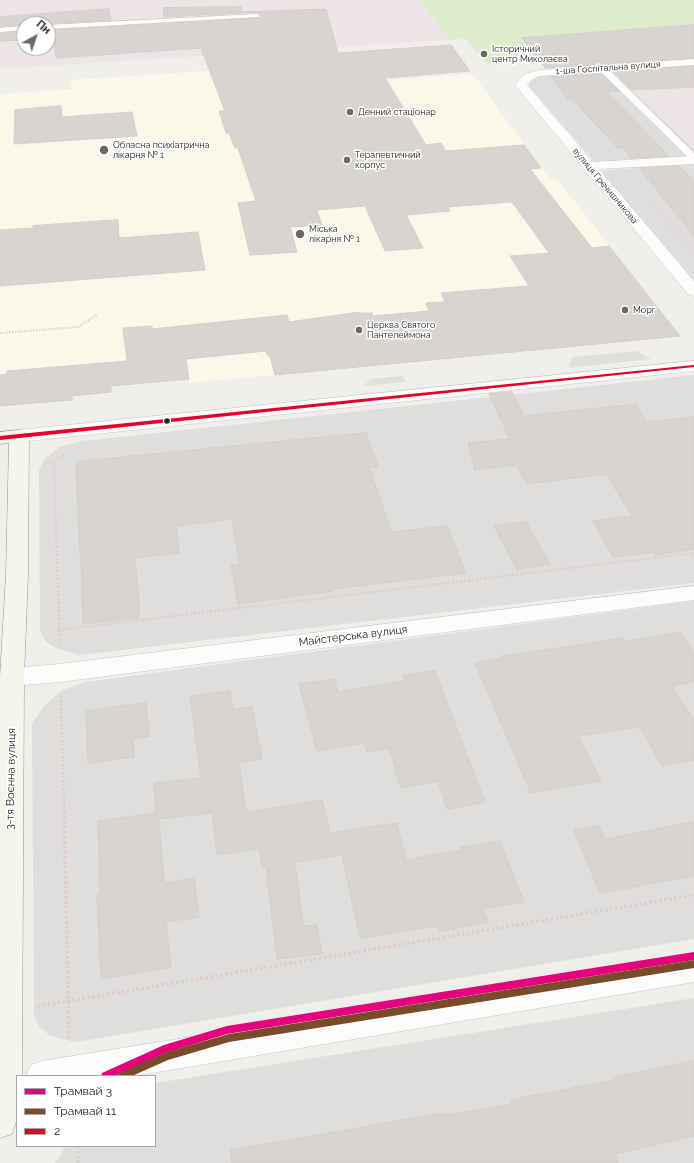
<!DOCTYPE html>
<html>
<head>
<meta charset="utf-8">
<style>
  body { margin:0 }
  #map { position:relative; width:694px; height:1163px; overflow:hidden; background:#f0eeeb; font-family:Raleway,sans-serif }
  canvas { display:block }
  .legend { position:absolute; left:16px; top:1075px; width:140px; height:72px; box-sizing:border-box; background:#fff; border:1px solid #a7a7a7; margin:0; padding:5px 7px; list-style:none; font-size:12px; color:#222 }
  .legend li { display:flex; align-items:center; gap:8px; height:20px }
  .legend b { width:20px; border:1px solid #a7a7a7 }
  .north { position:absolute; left:16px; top:16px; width:40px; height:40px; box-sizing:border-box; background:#fff; border:1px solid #a7a7a7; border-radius:50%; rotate:40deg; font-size:11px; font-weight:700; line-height:16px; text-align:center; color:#222 }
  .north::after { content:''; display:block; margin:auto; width:14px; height:18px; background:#6a6968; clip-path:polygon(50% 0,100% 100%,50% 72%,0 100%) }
</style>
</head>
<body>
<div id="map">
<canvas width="694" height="1163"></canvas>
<ul class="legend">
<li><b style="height:5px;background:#e5007d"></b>Трамвай 3</li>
<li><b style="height:5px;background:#7a4b2a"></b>Трамвай 11</li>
<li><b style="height:5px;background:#e4002b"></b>2</li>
</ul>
<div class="north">Пн</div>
</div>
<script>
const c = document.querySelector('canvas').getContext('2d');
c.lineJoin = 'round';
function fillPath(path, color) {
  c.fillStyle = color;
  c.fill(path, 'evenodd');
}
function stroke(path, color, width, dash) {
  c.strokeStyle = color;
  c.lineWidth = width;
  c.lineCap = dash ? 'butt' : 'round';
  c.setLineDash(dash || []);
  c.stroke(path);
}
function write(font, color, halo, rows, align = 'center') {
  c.font = font + ' Raleway,sans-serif';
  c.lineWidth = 3;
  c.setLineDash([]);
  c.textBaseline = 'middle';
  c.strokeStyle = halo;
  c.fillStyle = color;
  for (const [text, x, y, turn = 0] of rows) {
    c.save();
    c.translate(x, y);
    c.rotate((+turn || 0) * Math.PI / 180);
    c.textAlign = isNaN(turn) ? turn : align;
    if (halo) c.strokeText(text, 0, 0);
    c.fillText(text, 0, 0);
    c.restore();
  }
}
const residential = new Path2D(`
  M 612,71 L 694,149 L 694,156 L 606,163 L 596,162 L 591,158 L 529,86 L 529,82 L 535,77 L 544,75 Z
  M 694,164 L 694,281 L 603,176 L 603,172 L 608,170 Z
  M 694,375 L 694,583 L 80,655 L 56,648 L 46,642 L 40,631 L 39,470 L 45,459 L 59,447 L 83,441 Z
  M 694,601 L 694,939 L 75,1042 L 51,1036 L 39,1027 L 34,1014 L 32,724 L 45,705 L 61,691 L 85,682 Z
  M 694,998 L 694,1163 L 55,1163 L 66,1146 L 155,1146 L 155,1083 Z`);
const industrial = new Path2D(`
  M 0,0 L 420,0 L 449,40 L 0,69 ZM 24,24 L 48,24 L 48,48 L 24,48 Z
  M 694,65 L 694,149 L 612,71 Z`);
const education = new Path2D(`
  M 297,65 L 306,85 L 473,74 L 541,168 L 550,178 L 560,183 L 680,336 L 189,383 L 189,379 L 111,386 L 111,392 L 72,396 L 0,406 L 0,94 L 72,89 L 70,80 Z`);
const grass = new Path2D(`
  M 420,0 L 694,0 L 694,49 L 486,63 L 465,39 L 449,40 Z`);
const parking = new Path2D(`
  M 636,351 L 651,359 L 568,368 L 573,357 Z
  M 403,376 L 406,382 L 364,386 L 370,379 Z`);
const building = new Path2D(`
  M 241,7 L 241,12 L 326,9 L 338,53 L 451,45 L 470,71 L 385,78 L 426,145 L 441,143 L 446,151 L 524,145 L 541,168 L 530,169 L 592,248 L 609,246 L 680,336 L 275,375 L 270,356 L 268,356 L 266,351 L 186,359 L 189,379 L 111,386 L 111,392 L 72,396 L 72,400 L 0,406 L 0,375 L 7,374 L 7,371 L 127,361 L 123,328 L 152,326 L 152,329 L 287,315 L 289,322 L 360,312 L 360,313 L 372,313 L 373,316 L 429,311 L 426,303 L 445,302 L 441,293 L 529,286 L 510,256 L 549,253 L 512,202 L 448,207 L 450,211 L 406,215 L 423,248 L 385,251 L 365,206 L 317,210 L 322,225 L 290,227 L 297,252 L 250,255 L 238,203 L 256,201 L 238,148 L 235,148 L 229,133 L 226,133 L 219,111 L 225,111 L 201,48 L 56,58 L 54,38 L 48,38 L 48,30 L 259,18 L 261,17 L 261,15 L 257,12 L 163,17 L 164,8 Z
  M 109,9 L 111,20 L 0,26 L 0,17 Z
  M 694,25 L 694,58 L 545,68 L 522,38 Z
  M 24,32 L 24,40 L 0,41 L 0,33 Z
  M 694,66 L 694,87 L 632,90 L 614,72 Z
  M 600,73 L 619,91 L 607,92 L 669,156 L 631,158 L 624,148 L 618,148 L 572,99 L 568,99 L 551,77 Z
  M 61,106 L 62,117 L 132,112 L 137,136 L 14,144 L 15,110 Z
  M 679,166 L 694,181 L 694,236 L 639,168 Z
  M 118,220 L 119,238 L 198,232 L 205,270 L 0,286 L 0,230 L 33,228 L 33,226 Z
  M 512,392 L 524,416 L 636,404 L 646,422 L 694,417 L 694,549 L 655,555 L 653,552 L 613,557 L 593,521 L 632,516 L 606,474 L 527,484 L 516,465 L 475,470 L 468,443 L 510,439 L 489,394 Z
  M 366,433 L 378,466 L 369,467 L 391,532 L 447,526 L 466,573 L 333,589 L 333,591 L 238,604 L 231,565 L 240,564 L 232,519 L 176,526 L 179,553 L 135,558 L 140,613 L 138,614 L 138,618 L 83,624 L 81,555 L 80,555 L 76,462 Z
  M 526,522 L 550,564 L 517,569 L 494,526 Z
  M 681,632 L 694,653 L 694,682 L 672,686 L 694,721 L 694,760 L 662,766 L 640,727 L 578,736 L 601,781 L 531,793 L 475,663 L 502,658 L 501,656 L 551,649 L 623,638 L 624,641 Z
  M 435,671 L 485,802 L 447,809 L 438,781 L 401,788 L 389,748 L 367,752 L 364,743 L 317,751 L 299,684 L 334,679 L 338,692 L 405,681 L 403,676 Z
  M 230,691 L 233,709 L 252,707 L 262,759 L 239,763 L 246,812 L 322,800 L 330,833 L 397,823 L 406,860 L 462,850 L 461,847 L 500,841 L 524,902 L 483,909 L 488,922 L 440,931 L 438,926 L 360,938 L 342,855 L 295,862 L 303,926 L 317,925 L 322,954 L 277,959 L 266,867 L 263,868 L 259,849 L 217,855 L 212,813 L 159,819 L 164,883 L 194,878 L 199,917 L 166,922 L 171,967 L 101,979 L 97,894 L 100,893 L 98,821 L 156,813 L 154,783 L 201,778 L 190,697 Z
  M 146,703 L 149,736 L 133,739 L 134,757 L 88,763 L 86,711 Z
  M 694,822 L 694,876 L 600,893 L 574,830 L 599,826 L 604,839 Z
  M 694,1061 L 694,1136 L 615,1154 L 618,1163 L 232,1163 L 230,1150 L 444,1113 L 445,1115 L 512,1104 L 511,1100 L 613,1080 L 612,1078 Z`);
const pathFar3 = new Path2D(`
  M 465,166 L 500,177
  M 653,206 L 694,250`);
const pathFar2 = new Path2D(`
  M 0,333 L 78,327 L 98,314
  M 54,462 L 56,527
  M 44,463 L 54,462 L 64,454`);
const pathFar1 = new Path2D(`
  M 56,526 L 60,647
  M 59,630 L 694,553
  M 61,696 L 64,807`);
const path = new Path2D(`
  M 64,806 L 69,1041
  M 38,1006 L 694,895
  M 78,1146 L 78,1163`);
const service = new Path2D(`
  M 257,14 L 260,16 L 259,17 L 48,29 L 48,25 Z
  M 24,26 L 24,30 L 0,32 L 0,28 Z
  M 600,67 L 606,67 L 694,153 L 694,161 L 691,160 L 600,71 Z`);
const minor = new Path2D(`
  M 694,59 L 694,65 L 540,76 L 533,79 L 527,85 L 593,162 L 694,156 L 694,164 L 599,169 L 694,281 L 694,296 L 688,294 L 515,85 L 525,74 L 540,70 Z
  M 694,586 L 694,600 L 60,682 L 12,686 L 4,683 L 0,677 L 4,671 L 12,668 L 60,664 Z
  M 694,956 L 694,982 L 134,1076 L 26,1076 L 31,1065 L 42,1061 Z`);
const tertiary = new Path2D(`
  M 694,361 L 694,371 L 19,442 L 12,440 L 9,436 L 12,432 L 19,430 Z`);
const secondary = new Path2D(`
  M 19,430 L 26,432 L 29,436 L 28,574 L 24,677 L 22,1076 L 17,1076 L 17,1119 L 12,1134 L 0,1138 L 0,677 L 6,574 L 9,443 L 0,444 L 0,432 Z`);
const bus1 = new Path2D(`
  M 694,365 L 694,367 L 0,440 L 0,436 Z`);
const tram1 = new Path2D(`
  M 694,952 L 694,960 L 227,1034 L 165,1053 L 115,1076 L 101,1076 L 102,1073 L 164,1045 L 227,1026 Z`);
const tram2 = new Path2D(`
  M 694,960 L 694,968 L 229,1042 L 168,1060 L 132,1076 L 118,1076 L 119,1073 L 167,1052 L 229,1034 Z`);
const markers = [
  [484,54,4,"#6a6968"],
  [350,112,4,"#6a6968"],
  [104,150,5,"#6a6968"],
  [347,160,4,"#6a6968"],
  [300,234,5,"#6a6968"],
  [625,310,4,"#6a6968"],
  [359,330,4,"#6a6968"],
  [167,421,3.5,"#222"]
];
const farPoinames = [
  ["Історичний",492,49],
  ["центр Миколаєва",492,59],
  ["Денний стаціонар",358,112],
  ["Обласна психіатрична",113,145],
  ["лікарня № 1",113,155],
  ["Терапевтичний",355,155],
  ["корпус",355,165],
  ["Міська",309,229],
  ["лікарня № 1",309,239],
  ["Морг",633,310],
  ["Церква Святого",367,325],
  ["Пантелеймона",367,335]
];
const farStreetnames = [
  ["1-ша Госпітальна вулиця",608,68,-4],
  ["вулиця Гречишникова",605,186,50]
];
const streetNames = [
  ["Майстерська вулиця",353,636,-7],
  ["3-тя Воєнна вулиця",11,779,-89]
];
fillPath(residential, '#dfdedc');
fillPath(industrial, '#ede4e9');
fillPath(education, '#f8f7e8');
fillPath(grass, '#ddeccb');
fillPath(parking, '#e0dfde');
fillPath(building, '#d7d4d2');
stroke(building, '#d3d0cc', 1);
stroke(service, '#c9c8c7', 1);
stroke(minor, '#c9c8c7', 1);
stroke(tertiary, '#c9c8c7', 1);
stroke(secondary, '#999a82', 1);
stroke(pathFar3, '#dccecd', 1.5, [1, 1]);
stroke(pathFar2, '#dccecd', 2, [1.5, 1.5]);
stroke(pathFar1, '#dccecd', 2.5, [2, 2]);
stroke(path, '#dccecd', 3.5, [2.5, 2.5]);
fillPath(service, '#fdfcfc');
fillPath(minor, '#fdfcfc');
fillPath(tertiary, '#fdfcfc');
fillPath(secondary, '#f4f4ed');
fillPath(bus1, '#e4002b');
fillPath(tram1, '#e5007d');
fillPath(tram2, '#7a4b2a');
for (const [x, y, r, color] of markers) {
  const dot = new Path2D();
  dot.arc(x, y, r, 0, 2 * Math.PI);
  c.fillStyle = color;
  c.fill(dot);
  stroke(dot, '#fff', 1.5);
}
write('9px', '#222', '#fff', farPoinames, 'left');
write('9px', '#222', '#fff', farStreetnames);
write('11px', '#222', '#fff', streetNames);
</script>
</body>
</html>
